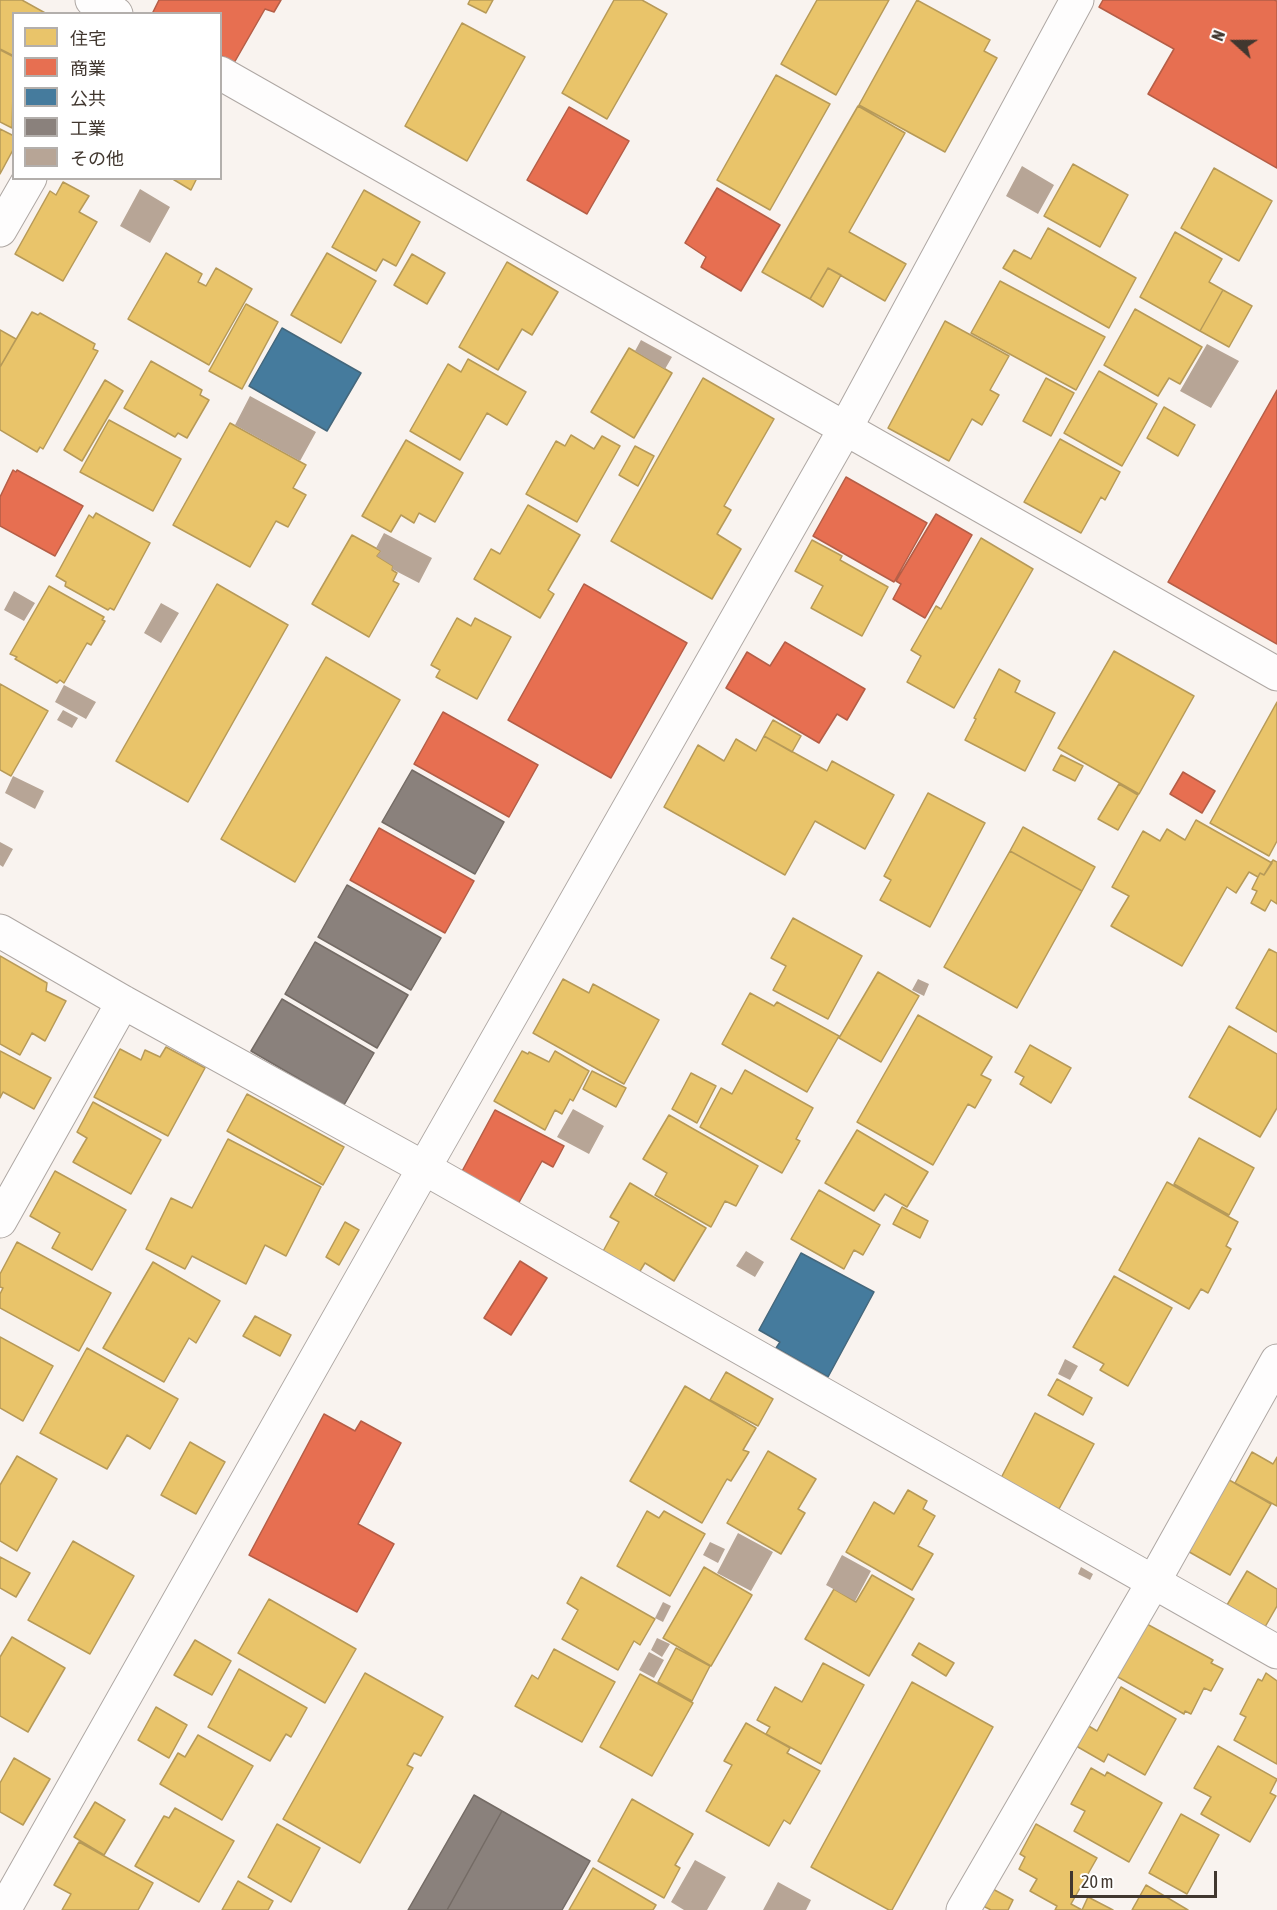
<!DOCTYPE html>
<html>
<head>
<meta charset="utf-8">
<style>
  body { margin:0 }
  #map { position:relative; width:1277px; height:1910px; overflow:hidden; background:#f9f3ef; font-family:"Asap Condensed","Noto Sans JP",sans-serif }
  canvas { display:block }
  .legend { position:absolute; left:12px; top:12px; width:210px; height:168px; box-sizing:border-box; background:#fff; border:2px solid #b3afac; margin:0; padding:8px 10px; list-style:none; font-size:18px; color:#41372f }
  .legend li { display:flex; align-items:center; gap:12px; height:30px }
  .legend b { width:30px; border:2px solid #b3afac }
  .north { position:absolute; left:1205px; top:12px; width:60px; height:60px; -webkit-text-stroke:4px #fff; paint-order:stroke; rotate:291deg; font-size:16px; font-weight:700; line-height:24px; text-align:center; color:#41372f }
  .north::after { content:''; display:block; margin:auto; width:21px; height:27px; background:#41372f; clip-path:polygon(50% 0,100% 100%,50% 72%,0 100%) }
  .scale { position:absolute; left:1070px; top:1871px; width:147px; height:27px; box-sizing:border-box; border:3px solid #41372f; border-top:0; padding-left:8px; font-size:18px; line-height:21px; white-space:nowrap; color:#41372f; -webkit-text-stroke:4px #fff; paint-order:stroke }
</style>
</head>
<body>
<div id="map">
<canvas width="1277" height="1910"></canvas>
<ul class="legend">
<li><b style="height:16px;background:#e9c46a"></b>住宅</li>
<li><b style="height:16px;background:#e76f51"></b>商業</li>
<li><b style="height:16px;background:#457b9d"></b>公共</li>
<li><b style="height:16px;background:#8a817c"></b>工業</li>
<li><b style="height:16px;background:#b7a596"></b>その他</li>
</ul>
<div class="north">N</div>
<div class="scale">20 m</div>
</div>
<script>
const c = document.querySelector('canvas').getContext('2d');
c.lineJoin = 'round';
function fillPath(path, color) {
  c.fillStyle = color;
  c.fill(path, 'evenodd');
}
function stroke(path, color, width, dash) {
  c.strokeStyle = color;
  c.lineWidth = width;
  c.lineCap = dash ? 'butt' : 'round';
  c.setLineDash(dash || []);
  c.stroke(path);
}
const homes = new Path2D(`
  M 0,0 L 22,0 L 47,14 L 14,14 L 14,56 L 0,49 Z
  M 470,0 L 493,0 L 486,13 L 468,4 Z
  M 614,0 L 642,0 L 667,14 L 607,119 L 562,93 Z
  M 817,0 L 889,0 L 836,95 L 781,64 Z
  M 917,0 L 990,40 L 984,51 L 997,58 L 945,152 L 859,105 Z
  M 462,23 L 525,57 L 467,161 L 405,126 Z
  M 0,50 L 14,57 L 12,128 L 0,122 Z
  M 776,75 L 830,104 L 770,210 L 717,180 Z
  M 858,106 L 905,133 L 849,232 L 906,264 L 885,301 L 828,268 L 810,299 L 762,272 Z
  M 0,129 L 14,136 L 14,148 L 0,174 Z
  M 1073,164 L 1128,195 L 1100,247 L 1044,216 Z
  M 1214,168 L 1272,201 L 1239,261 L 1181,228 Z
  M 171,178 L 197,178 L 191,190 Z
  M 63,182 L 89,196 L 79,212 L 97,222 L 63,281 L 15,254 L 50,191 L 56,195 Z
  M 364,190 L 420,222 L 396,266 L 383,259 L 376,271 L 332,247 Z
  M 1048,228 L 1136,278 L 1109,328 L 1003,268 L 1014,250 L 1031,259 Z
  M 1175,232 L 1222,259 L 1209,282 L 1223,290 L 1200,331 L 1140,297 Z
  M 166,253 L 202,274 L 198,282 L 206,286 L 216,268 L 252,289 L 209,365 L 128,319 Z
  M 327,253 L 376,281 L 341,343 L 291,315 Z
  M 412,254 L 445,273 L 427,304 L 394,285 Z
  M 507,262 L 558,292 L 532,335 L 522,329 L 498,370 L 459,347 Z
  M 828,268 L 841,275 L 823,307 L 810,299 Z
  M 1000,281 L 1105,337 L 1076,390 L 971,333 Z
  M 1223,290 L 1252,306 L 1229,347 L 1200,331 Z
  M 246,304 L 278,322 L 242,389 L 209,371 Z
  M 1135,309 L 1202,347 L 1180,384 L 1169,378 L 1158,396 L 1104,365 Z
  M 32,312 L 38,315 L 40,313 L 95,344 L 93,349 L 98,351 L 43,449 L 40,447 L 37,452 L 0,430 L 0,367 Z
  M 945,321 L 1009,356 L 990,390 L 999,395 L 982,425 L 972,419 L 949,461 L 888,428 Z
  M 0,330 L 16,339 L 0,367 Z
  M 629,348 L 672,373 L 634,438 L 591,412 Z
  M 468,359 L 526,392 L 507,425 L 487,413 L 460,460 L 410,431 L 448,364 L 461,372 Z
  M 151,361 L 202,390 L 200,395 L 209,400 L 187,438 L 178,433 L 175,437 L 124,408 Z
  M 1099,371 L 1157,404 L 1122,466 L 1064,433 Z
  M 703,378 L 774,419 L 724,506 L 731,510 L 717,534 L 741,549 L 712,599 L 611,541 Z
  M 1046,378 L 1074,393 L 1051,436 L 1023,421 Z
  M 105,380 L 123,391 L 82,461 L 64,450 Z
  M 1164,407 L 1195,425 L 1178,456 L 1147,438 Z
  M 109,420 L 181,459 L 153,511 L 80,472 Z
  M 230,423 L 306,465 L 293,488 L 306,495 L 288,527 L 276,521 L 250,567 L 173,525 Z
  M 571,435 L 594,449 L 602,436 L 620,446 L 577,522 L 526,494 L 556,441 L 565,446 Z
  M 1060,439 L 1120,472 L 1105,500 L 1101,497 L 1081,533 L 1024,502 Z
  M 406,440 L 463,473 L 435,522 L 419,513 L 414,523 L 401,515 L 391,532 L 362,516 Z
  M 635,446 L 654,456 L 638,486 L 619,475 Z
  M 528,505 L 580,535 L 548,590 L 554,594 L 540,618 L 474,579 L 491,549 L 500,554 Z
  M 96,513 L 150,543 L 114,610 L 110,608 L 108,610 L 65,586 L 66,582 L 56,576 L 89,515 L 93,518 Z
  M 352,535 L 381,551 L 377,556 L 393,566 L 392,570 L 397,573 L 393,581 L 399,584 L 369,637 L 312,604 Z
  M 981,538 L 1033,569 L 954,708 L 907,682 L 921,656 L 911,650 L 936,606 L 941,609 Z
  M 812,540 L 842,556 L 840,560 L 888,587 L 862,636 L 811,608 L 823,586 L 795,571 Z
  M 217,584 L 288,625 L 188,802 L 116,761 Z
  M 49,586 L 104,617 L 102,620 L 105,621 L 91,645 L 87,643 L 64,683 L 60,680 L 57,683 L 15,659 L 17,657 L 10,654 Z
  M 457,618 L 471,626 L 475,618 L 511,637 L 477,699 L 436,677 L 440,670 L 431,665 Z
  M 1114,651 L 1194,696 L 1139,794 L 1058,748 Z
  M 326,657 L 400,700 L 295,882 L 221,839 Z
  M 999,669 L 1020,681 L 1015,692 L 1055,713 L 1025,771 L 965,740 L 976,719 L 974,718 Z
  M 0,684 L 48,711 L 11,776 L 0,770 Z
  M 1277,702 L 1277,841 L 1269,856 L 1210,823 Z
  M 773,720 L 801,736 L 792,752 L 764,736 Z
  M 764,736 L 827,771 L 832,761 L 894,795 L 865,849 L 815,821 L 785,875 L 664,807 L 698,745 L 724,761 L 736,739 L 756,751 Z
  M 1061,755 L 1083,766 L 1075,781 L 1053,770 Z
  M 1119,784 L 1138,795 L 1118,830 L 1098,819 Z
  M 928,793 L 985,823 L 930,927 L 880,900 L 891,880 L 884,876 Z
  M 1196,820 L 1272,863 L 1264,875 L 1260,873 L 1258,877 L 1249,872 L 1236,893 L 1227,887 L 1182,966 L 1111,926 L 1129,896 L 1112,887 L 1143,831 L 1160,841 L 1167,829 L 1185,840 Z
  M 1023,827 L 1095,867 L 1082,891 L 1010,851 Z
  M 1010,851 L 1082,891 L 1017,1008 L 944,967 Z
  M 1273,860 L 1277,862 L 1277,904 L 1271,900 L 1265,911 L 1251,903 L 1257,891 L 1252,889 L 1260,873 L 1264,875 Z
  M 793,918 L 862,956 L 828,1019 L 773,990 L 786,966 L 771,958 Z
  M 1269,949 L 1277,953 L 1277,1032 L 1236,1008 Z
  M 0,956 L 47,983 L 46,991 L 66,1001 L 45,1041 L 32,1033 L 20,1055 L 0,1044 Z
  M 878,972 L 919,996 L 881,1062 L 839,1038 Z
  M 563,979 L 589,993 L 593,984 L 659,1020 L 624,1084 L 533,1033 Z
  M 750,993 L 774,1006 L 777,1002 L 839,1036 L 807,1092 L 722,1044 Z
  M 918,1015 L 992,1057 L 981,1075 L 991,1080 L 975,1108 L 968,1104 L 933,1165 L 857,1122 Z
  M 1229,1026 L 1277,1054 L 1277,1108 L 1260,1137 L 1189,1097 Z
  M 1030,1045 L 1071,1068 L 1051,1103 L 1020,1084 L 1024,1077 L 1015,1072 Z
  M 166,1047 L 205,1068 L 168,1136 L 94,1097 L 120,1049 L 141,1060 L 145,1050 L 160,1057 Z
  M 0,1051 L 51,1078 L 34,1109 L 3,1092 L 0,1098 Z
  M 522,1051 L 528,1054 L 529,1052 L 549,1062 L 555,1051 L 589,1071 L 573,1101 L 570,1099 L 562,1114 L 555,1110 L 545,1130 L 494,1101 Z
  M 745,1070 L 813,1108 L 796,1139 L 800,1141 L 782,1173 L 700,1127 L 721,1088 L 732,1094 Z
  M 592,1071 L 626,1088 L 616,1107 L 583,1089 Z
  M 691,1073 L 716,1086 L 697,1123 L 672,1109 Z
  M 247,1094 L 344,1147 L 323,1185 L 227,1131 Z
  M 93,1102 L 161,1140 L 131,1194 L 73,1162 L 87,1138 L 77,1132 Z
  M 669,1115 L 758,1166 L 736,1206 L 725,1201 L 711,1227 L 655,1195 L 667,1173 L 643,1159 Z
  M 857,1130 L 928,1172 L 907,1207 L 885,1194 L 874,1211 L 825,1183 Z
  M 1199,1138 L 1254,1168 L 1229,1215 L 1174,1184 Z
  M 228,1139 L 321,1187 L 286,1256 L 265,1245 L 246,1284 L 192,1256 L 185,1269 L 146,1249 L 171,1198 L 192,1208 Z
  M 55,1171 L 126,1210 L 92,1270 L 52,1248 L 60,1233 L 30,1216 Z
  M 1167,1182 L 1238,1222 L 1226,1246 L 1231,1249 L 1208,1293 L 1201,1289 L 1189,1309 L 1119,1270 Z
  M 630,1183 L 706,1228 L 674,1281 L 645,1263 L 637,1276 L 601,1255 L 619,1222 L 610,1217 Z
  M 819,1190 L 880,1225 L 863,1255 L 854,1250 L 844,1269 L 791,1239 Z
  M 902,1207 L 928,1221 L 920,1238 L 893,1224 Z
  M 345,1222 L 359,1230 L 339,1265 L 326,1257 Z
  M 17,1242 L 111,1293 L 79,1351 L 0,1308 L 0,1294 L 3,1288 L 0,1287 L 0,1274 Z
  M 153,1262 L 220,1301 L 196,1343 L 189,1338 L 164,1382 L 103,1348 Z
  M 1114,1276 L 1172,1308 L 1128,1386 L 1100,1370 L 1104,1364 L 1073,1347 Z
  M 255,1316 L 291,1335 L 280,1356 L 243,1336 Z
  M 0,1337 L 53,1366 L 23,1421 L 0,1408 Z
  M 87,1348 L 178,1399 L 150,1449 L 127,1435 L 107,1469 L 40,1433 Z
  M 726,1372 L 773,1399 L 758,1426 L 710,1400 Z
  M 1057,1379 L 1092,1398 L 1083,1415 L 1048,1395 Z
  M 685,1386 L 756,1428 L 743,1450 L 749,1452 L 731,1481 L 727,1479 L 702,1523 L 630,1481 Z
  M 1035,1413 L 1094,1444 L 1059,1509 L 1001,1478 Z
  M 190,1442 L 225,1462 L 196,1514 L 161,1495 Z
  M 768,1451 L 816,1479 L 798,1509 L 805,1513 L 781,1554 L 727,1523 Z
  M 1252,1452 L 1273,1464 L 1277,1457 L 1277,1506 L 1235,1483 Z
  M 17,1456 L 57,1479 L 17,1551 L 0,1541 L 0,1485 Z
  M 1224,1477 L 1271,1504 L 1230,1575 L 1184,1549 Z
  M 908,1490 L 927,1501 L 923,1509 L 935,1516 L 918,1546 L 933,1554 L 912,1590 L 846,1552 L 874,1502 L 894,1514 Z
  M 647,1511 L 659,1518 L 664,1511 L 705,1534 L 670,1596 L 617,1566 Z
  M 73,1541 L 134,1576 L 90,1654 L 28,1620 Z
  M 0,1557 L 30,1573 L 16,1597 L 0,1588 Z
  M 704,1567 L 752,1595 L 711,1666 L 663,1638 Z
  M 1247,1571 L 1277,1589 L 1277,1606 L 1265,1627 L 1227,1605 Z
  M 872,1575 L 914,1599 L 869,1676 L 805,1639 L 834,1589 L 856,1602 Z
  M 581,1577 L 655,1619 L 640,1645 L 634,1641 L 618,1670 L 562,1639 L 578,1610 L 567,1603 Z
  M 269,1599 L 356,1649 L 325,1703 L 238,1653 Z
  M 1145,1623 L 1213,1660 L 1211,1663 L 1223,1669 L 1211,1691 L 1204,1688 L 1191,1714 L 1185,1711 L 1184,1714 L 1116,1676 Z
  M 12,1637 L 65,1668 L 28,1732 L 0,1716 L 0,1657 Z
  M 195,1640 L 231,1661 L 212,1695 L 174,1675 Z
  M 919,1643 L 954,1663 L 946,1676 L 912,1655 Z
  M 676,1648 L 710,1666 L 692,1701 L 658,1682 Z
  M 554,1649 L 615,1682 L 582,1742 L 515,1706 L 532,1675 L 538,1679 Z
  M 823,1663 L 864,1685 L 821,1764 L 766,1734 L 770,1727 L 757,1720 L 775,1687 L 802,1702 Z
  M 239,1669 L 307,1708 L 291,1737 L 286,1734 L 270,1761 L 208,1727 Z
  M 365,1673 L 443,1717 L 421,1756 L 414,1753 L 407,1765 L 413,1768 L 360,1863 L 283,1819 Z
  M 1266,1673 L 1277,1681 L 1277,1764 L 1234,1740 L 1246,1717 L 1240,1714 L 1258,1679 L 1262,1681 Z
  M 640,1674 L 693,1703 L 652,1776 L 600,1747 Z
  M 912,1682 L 993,1727 L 892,1910 L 889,1910 L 811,1867 Z
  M 1121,1687 L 1176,1719 L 1145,1775 L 1108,1754 L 1104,1762 L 1071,1743 L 1082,1722 L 1097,1731 Z
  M 156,1707 L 187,1725 L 169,1758 L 138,1740 Z
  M 746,1723 L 790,1748 L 787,1753 L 820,1771 L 790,1824 L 784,1820 L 769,1846 L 706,1811 L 732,1765 L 724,1761 Z
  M 198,1735 L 253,1766 L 222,1820 L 160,1784 L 178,1753 L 185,1757 Z
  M 1218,1746 L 1277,1779 L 1270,1793 L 1276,1796 L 1250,1842 L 1201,1814 L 1211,1797 L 1194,1788 Z
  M 14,1758 L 50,1779 L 23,1825 L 0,1812 L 0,1783 Z
  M 1091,1768 L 1105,1776 L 1107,1772 L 1162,1803 L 1129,1862 L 1074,1831 L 1085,1811 L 1071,1804 Z
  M 632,1799 L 693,1834 L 675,1865 L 680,1868 L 664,1898 L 598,1861 Z
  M 95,1802 L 125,1820 L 104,1855 L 74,1837 Z
  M 175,1808 L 234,1841 L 199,1902 L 135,1866 L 164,1816 L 169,1818 Z
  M 1181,1814 L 1219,1835 L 1187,1894 L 1149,1873 Z
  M 277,1824 L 320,1848 L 291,1902 L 248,1877 Z
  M 1036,1824 L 1097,1858 L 1071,1904 L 1082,1910 L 1088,1897 L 1113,1910 L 1055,1910 L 1057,1906 L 1030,1891 L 1037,1879 L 1019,1869 L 1025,1857 L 1020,1854 Z
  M 79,1842 L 153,1883 L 138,1910 L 62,1910 L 71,1894 L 54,1885 Z
  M 593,1868 L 656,1905 L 653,1910 L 569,1910 Z
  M 238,1881 L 273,1901 L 268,1910 L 222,1910 Z
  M 1146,1885 L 1188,1910 L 1132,1910 Z
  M 991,1888 L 1013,1900 L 1008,1910 L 991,1910 L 981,1905 Z`);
const shops = new Path2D(`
  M 159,0 L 281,0 L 274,12 L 265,9 L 234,63 L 220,55 L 220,14 L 152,14 Z
  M 1103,0 L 1274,0 L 1277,1 L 1277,168 L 1148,94 L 1174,49 L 1099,7 Z
  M 569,107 L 629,141 L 587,214 L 527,180 Z
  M 717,188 L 780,225 L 741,291 L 701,267 L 706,257 L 685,243 Z
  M 1277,390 L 1277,644 L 1168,582 Z
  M 13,470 L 16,472 L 17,470 L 83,506 L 55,556 L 0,526 L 0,497 Z
  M 846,477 L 927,523 L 894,582 L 813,536 Z
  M 936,514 L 972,535 L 925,618 L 893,599 L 901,584 L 896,581 Z
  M 584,584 L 687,643 L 611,778 L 508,720 Z
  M 785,642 L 865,689 L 847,720 L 837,714 L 819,743 L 726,688 L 747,652 L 770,666 Z
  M 443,712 L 538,765 L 509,817 L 414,764 Z
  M 1183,772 L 1215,791 L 1202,813 L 1170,794 Z
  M 379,828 L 474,881 L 445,933 L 350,880 Z
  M 495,1110 L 564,1146 L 553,1167 L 542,1161 L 517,1206 L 460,1175 Z
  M 520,1261 L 547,1278 L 511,1335 L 484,1318 Z
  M 324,1414 L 355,1431 L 361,1421 L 401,1443 L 358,1524 L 394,1544 L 357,1612 L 249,1555 Z`);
const public = new Path2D(`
  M 282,328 L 361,373 L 327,431 L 249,386 Z
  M 801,1253 L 874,1292 L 828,1377 L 776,1348 L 780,1342 L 759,1330 Z`);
const industry = new Path2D(`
  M 412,770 L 504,822 L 475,874 L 382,822 Z
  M 347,885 L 441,938 L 411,990 L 318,937 Z
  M 315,942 L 408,995 L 377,1048 L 285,994 Z
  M 282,999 L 374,1053 L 344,1105 L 251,1051 Z
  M 474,1795 L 502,1811 L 447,1910 L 408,1910 Z
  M 502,1811 L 590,1861 L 562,1910 L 447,1910 Z`);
const building = new Path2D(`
  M 1022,166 L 1054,185 L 1038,214 L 1006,196 Z
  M 140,189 L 170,207 L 150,243 L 120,226 Z
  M 641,340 L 672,357 L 665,369 L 635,351 Z
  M 1207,344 L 1239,361 L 1211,408 L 1180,391 Z
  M 250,396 L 316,432 L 300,461 L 235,425 Z
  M 384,533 L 432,558 L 419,583 L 392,569 L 393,566 L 377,556 L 381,551 L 376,548 Z
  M 14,591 L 35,603 L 24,621 L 4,610 Z
  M 161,603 L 179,613 L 161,643 L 144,633 Z
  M 64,685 L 96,702 L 86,719 L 55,702 Z
  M 63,710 L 78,718 L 72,728 L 57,720 Z
  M 13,776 L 44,791 L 35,809 L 5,793 Z
  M 0,842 L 13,849 L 3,867 L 0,865 Z
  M 918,979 L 929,984 L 924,996 L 912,990 Z
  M 573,1109 L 604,1126 L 589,1154 L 557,1137 Z
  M 746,1251 L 764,1262 L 755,1277 L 736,1266 Z
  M 1065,1359 L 1078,1366 L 1070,1380 L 1058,1374 Z
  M 738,1533 L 773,1552 L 751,1591 L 717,1573 Z
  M 710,1542 L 725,1549 L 718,1563 L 703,1555 Z
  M 842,1555 L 871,1571 L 855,1601 L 826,1585 Z
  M 1081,1567 L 1093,1574 L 1090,1580 L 1078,1574 Z
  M 663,1602 L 671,1606 L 663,1622 L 655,1618 Z
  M 657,1638 L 670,1644 L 662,1657 L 651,1650 Z
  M 649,1652 L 664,1660 L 654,1678 L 639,1670 Z
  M 695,1860 L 726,1877 L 707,1910 L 684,1910 L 671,1902 Z
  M 778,1882 L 811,1900 L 806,1910 L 763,1910 Z`);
const minor = new Path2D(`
  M 92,0 L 116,14
  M 220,73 L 1277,674
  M 0,230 L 30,178
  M 0,931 L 123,1002 L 424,1168 L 1277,1652
  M 0,1221 L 123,1002
  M 4,1910 L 424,1168 L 845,429 L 1077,0
  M 963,1910 L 1154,1581 L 1277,1361`);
fillPath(homes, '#e9c46a');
stroke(homes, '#b79a58', 1.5);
fillPath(shops, '#e76f51');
stroke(shops, '#b55e47', 1.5);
fillPath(public, '#457b9d');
stroke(public, '#44677c', 1.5);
fillPath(industry, '#8a817c');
stroke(industry, '#746b65', 1.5);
fillPath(building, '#b7a596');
stroke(minor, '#aea7a3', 35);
stroke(minor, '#fefdfd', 33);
</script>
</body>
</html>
